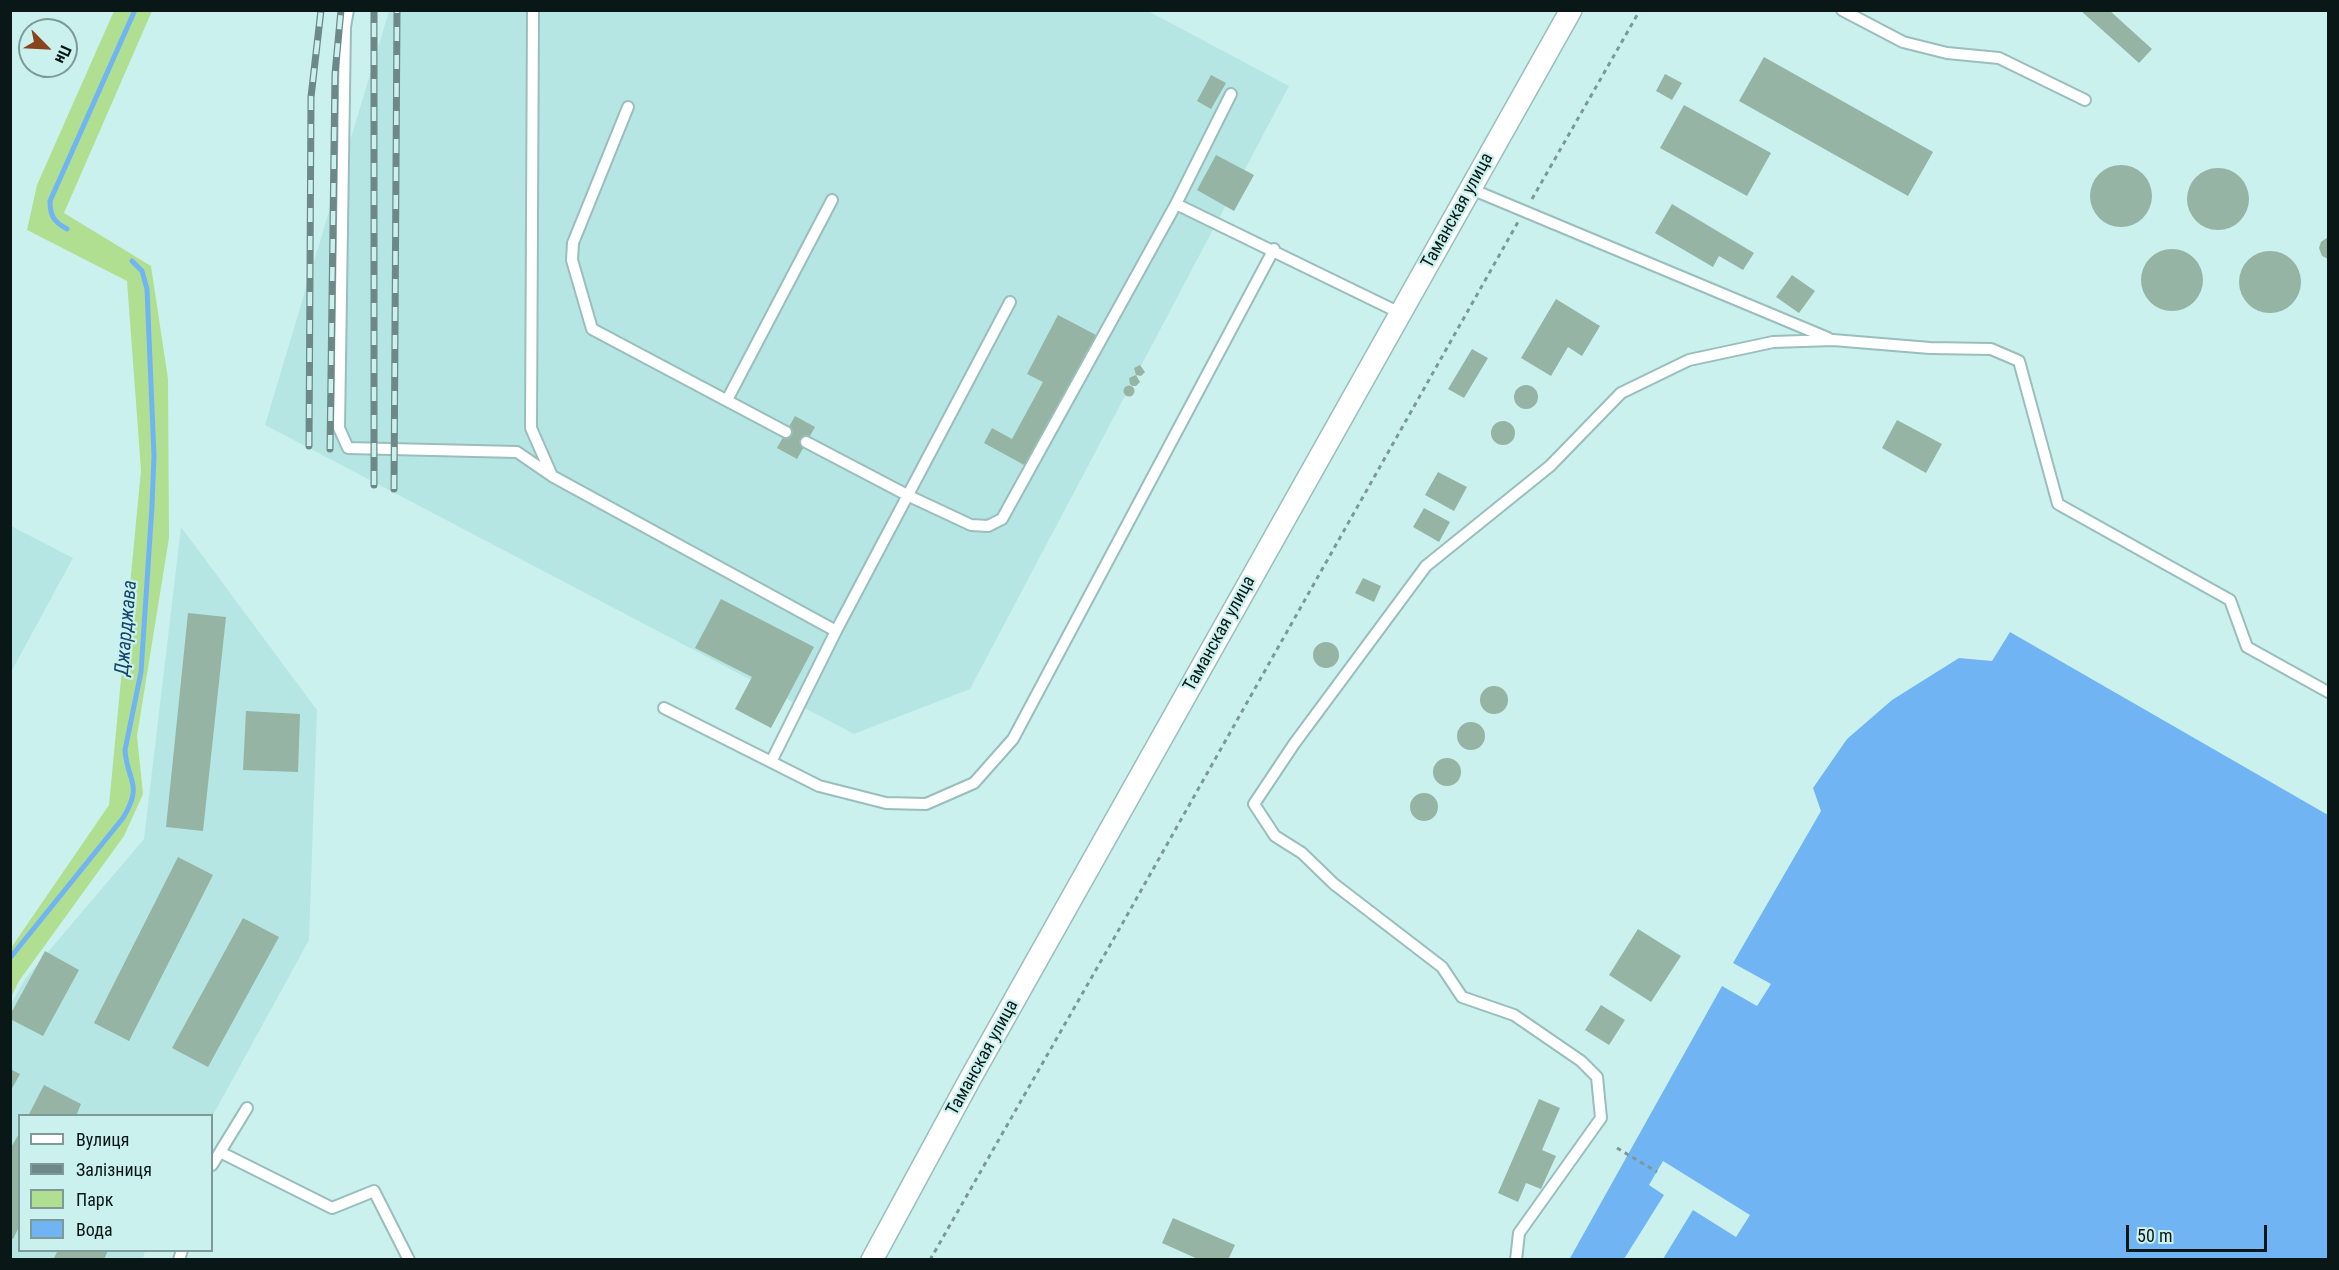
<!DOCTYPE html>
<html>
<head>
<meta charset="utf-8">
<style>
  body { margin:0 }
  #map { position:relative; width:2339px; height:1270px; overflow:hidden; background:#caf1ee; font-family:"Roboto Condensed",sans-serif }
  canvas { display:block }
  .frame { position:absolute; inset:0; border:12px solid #091716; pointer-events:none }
  .legend { position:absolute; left:18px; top:1114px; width:195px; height:138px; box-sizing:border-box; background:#caf1ee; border:2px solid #7d9a98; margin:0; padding:8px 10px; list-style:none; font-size:18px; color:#091716 }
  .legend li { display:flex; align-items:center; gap:12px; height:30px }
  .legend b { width:30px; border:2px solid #7d9a98 }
  .north { position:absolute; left:18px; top:18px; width:60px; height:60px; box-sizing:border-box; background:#caf1ee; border:2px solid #7d9a98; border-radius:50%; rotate:114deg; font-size:16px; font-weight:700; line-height:24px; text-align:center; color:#091716 }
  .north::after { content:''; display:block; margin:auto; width:21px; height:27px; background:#8a441d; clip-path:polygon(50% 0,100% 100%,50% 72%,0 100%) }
  .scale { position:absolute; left:2126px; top:1225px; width:141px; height:27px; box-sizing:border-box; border:3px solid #091716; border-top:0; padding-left:8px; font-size:18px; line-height:21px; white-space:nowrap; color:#091716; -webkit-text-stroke:4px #caf1ee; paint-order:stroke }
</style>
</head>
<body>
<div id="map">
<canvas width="2339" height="1270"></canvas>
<div class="frame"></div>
<ul class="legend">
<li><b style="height:8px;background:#fff"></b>Вулиця</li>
<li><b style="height:8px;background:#6d8886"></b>Залізниця</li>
<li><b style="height:16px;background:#b0df91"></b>Парк</li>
<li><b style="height:16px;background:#71b4f4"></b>Вода</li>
</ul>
<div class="north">Пн</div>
<div class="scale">50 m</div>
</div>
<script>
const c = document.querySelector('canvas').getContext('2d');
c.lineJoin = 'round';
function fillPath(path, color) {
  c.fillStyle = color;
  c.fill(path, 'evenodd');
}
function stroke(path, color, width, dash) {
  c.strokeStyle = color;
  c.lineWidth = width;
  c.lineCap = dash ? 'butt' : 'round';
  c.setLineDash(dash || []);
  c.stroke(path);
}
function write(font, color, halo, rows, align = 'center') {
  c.font = font + ' "Roboto Condensed",sans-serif';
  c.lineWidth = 4.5;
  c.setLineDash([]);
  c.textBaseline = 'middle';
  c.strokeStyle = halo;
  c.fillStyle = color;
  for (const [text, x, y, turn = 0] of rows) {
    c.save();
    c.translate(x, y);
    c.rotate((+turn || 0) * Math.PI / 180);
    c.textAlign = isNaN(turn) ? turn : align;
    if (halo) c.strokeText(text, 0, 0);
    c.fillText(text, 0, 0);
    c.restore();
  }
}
const built = new Path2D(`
  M 389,11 L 1148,11 L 1289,86 L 970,689 L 854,734 L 265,425 Z
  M 11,526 L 73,558 L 11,672 Z
  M 181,527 L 317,710 L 309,940 L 212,1117 L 20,1116 L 20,1250 L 145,1251 L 143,1259 L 11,1260 L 11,1004 L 25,979 L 144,839 Z`);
const green = new Path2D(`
  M 114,11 L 152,11 L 64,213 L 151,266 L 168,379 L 169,538 L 137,736 L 143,794 L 124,836 L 19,981 L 11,997 L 11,948 L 109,805 L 141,470 L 127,281 L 27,230 L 37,185 Z`);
const water = new Path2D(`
  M 2010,632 L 2328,815 L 2328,1259 L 1569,1260 L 1722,986 L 1757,1006 L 1771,984 L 1733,963 L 1821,811 L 1813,788 L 1847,739 L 1892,700 L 1959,658 L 1992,661 Z`);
const pier = new Path2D(`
  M 1663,1161 L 1750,1215 L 1736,1237 L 1693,1210 L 1663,1259 L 1624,1259 L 1664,1195 L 1649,1185 Z`);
const stream = new Path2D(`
  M 67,229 C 54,222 50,216 50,201 L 135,10
  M 10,958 L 123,818 C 144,783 127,782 125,750 L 141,672 L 152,506 L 154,456 L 147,289 L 142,271 L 132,261`);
const building = new Path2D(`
  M 2080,10 L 2109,10 L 2152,49 L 2139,63 Z
  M 1764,57 L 1933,152 L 1908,196 L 1739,101 Z
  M 1665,74 L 1682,83 L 1672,100 L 1656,91 Z
  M 1211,75 L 1226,83 L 1211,109 L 1197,101 Z
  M 1684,105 L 1771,153 L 1747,196 L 1660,148 Z
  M 1216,155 L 1254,175 L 1234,211 L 1197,190 Z
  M2090 196a31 31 0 1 1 62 0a31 31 0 1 1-62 0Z
  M2187 199a31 31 0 1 1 62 0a31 31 0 1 1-62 0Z
  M 1672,204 L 1754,253 L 1743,270 L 1719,256 L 1713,267 L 1655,233 Z
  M 2328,237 L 2328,259 L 2322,256 L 2319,248 L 2321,242 Z
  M2141 280a31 31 0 1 1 62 0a31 31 0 1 1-62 0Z
  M2239 282a31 31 0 1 1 62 0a31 31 0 1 1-62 0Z
  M 1792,275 L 1815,291 L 1799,313 L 1776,297 Z
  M 1556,299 L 1600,326 L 1582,356 L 1568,347 L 1551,376 L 1521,358 Z
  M 1058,315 L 1096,335 L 1026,466 L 984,443 L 992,428 L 1012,439 L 1043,382 L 1027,374 Z
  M 1472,349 L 1488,358 L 1464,398 L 1448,389 Z
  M 1140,365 L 1145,372 L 1141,376 L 1136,375 L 1140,382 L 1136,386 L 1132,386 L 1130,384 L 1129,378 L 1136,375 L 1134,368 Z
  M1514 397a12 12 0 1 1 24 0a12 12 0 1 1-24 0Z
  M1123.5 391a5.5 5.5 0 1 1 11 0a5.5 5.5 0 1 1-11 0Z
  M 795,416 L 815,427 L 797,459 L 777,448 Z
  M 1897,420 L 1942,444 L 1926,473 L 1882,448 Z
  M1491 433a12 12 0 1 1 24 0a12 12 0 1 1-24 0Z
  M 1438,472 L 1467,487 L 1454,511 L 1425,495 Z
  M 1424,508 L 1450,522 L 1439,542 L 1413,527 Z
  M 1363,578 L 1381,586 L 1374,602 L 1355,593 Z
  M 721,599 L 814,647 L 771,728 L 735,709 L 752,677 L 695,648 Z
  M 188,613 L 226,617 L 203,831 L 166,827 Z
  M1313 655a13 13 0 1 1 26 0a13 13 0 1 1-26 0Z
  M1480 700a14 14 0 1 1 28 0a14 14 0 1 1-28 0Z
  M 246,711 L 300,714 L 298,772 L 243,770 Z
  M1457 736a14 14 0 1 1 28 0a14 14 0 1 1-28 0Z
  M1433 772a14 14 0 1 1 28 0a14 14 0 1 1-28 0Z
  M1410 807a14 14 0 1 1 28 0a14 14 0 1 1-28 0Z
  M 178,857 L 213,875 L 129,1041 L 94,1023 Z
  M 243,918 L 279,937 L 208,1067 L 172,1048 Z
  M 1638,929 L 1681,956 L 1651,1002 L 1609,975 Z
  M 45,951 L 79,970 L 43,1036 L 10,1019 L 10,1015 Z
  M 1601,1005 L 1625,1020 L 1609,1045 L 1585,1030 Z
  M 10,1069 L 20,1074 L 10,1092 Z
  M 44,1085 L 81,1104 L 76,1116 L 28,1116 Z
  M 1539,1099 L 1560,1108 L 1542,1150 L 1556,1156 L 1541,1189 L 1526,1183 L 1518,1202 L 1498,1193 Z
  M 20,1132 L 20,1225 L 13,1239 L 10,1238 L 10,1149 Z
  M 1173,1218 L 1235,1245 L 1228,1260 L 1200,1260 L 1162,1243 Z
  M 58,1250 L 108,1250 L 104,1260 L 53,1260 Z`);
const path = new Path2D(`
  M 1532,199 L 1640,10
  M 1617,1148 L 1657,1172
  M 930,1260 L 1121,926 L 1518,222`);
const lane = new Path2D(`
  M 348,10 L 345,27 L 339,428 L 348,448 L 517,452 L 552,476 L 836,631
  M 533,10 L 531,428 L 552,476
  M 1842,10 L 1903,42 L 1947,53 L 1999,58 L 2085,100
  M 628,107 L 573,243 L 572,260 L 592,329 L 786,432
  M 1471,189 L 1828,338
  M 1176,204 L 1231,94
  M 727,400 L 832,200
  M 806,442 L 909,496 L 971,525 L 988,526 L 1002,519 L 1176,204 L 1400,313
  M 664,708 L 819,786 L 886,803 L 926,804 L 974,783 L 1013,739 L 1274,249
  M 771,762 L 836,631 L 1010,302
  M 220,1152 L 332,1208 L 374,1191 L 409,1260
  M 212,1165 L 247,1108
  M 179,1260 L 182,1250
  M 1516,1260 L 1519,1233 L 1601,1118 L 1597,1077 L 1581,1061 L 1514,1015 L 1462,997 L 1442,967 L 1334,884 L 1302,853 L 1275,836 L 1254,804 L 1294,744 L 1426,566 L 1550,466 L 1621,393 L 1689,360 L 1773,342 L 1833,340 L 1930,348 L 1991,349 L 2019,361 L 2058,504 L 2230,600 L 2247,647 L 2328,692`);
const street = new Path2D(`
  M 872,1260 L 970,1079 L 1571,10`);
const rail = new Path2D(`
  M 309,446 L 311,97 L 321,10
  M 330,449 L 335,74 L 341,10
  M 374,485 L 374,10
  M 394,489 L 397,10`);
const streetNames = [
  ["Таманская улица",1458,211,-61],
  ["Таманская улица",1220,634,-61],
  ["Таманская улица",983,1058,-61]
];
const waterNames = [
  ["Джарджава",127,628,-85]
];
fillPath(built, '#b6e6e3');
fillPath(green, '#b0df91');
fillPath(water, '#71b4f4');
fillPath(pier, '#caf1ee');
stroke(stream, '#71b4f4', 5);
fillPath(building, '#95b4a4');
stroke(lane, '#99bebc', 14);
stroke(street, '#99bebc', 24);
stroke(path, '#7c9997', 3, [4.5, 4.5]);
stroke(lane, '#fff', 10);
stroke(street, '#fff', 21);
stroke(rail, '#6d8886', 7);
stroke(rail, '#caf1ee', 4.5, [14]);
write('18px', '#091716', '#caf1ee', streetNames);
write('italic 20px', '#16466f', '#caf1ee', waterNames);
</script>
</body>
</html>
